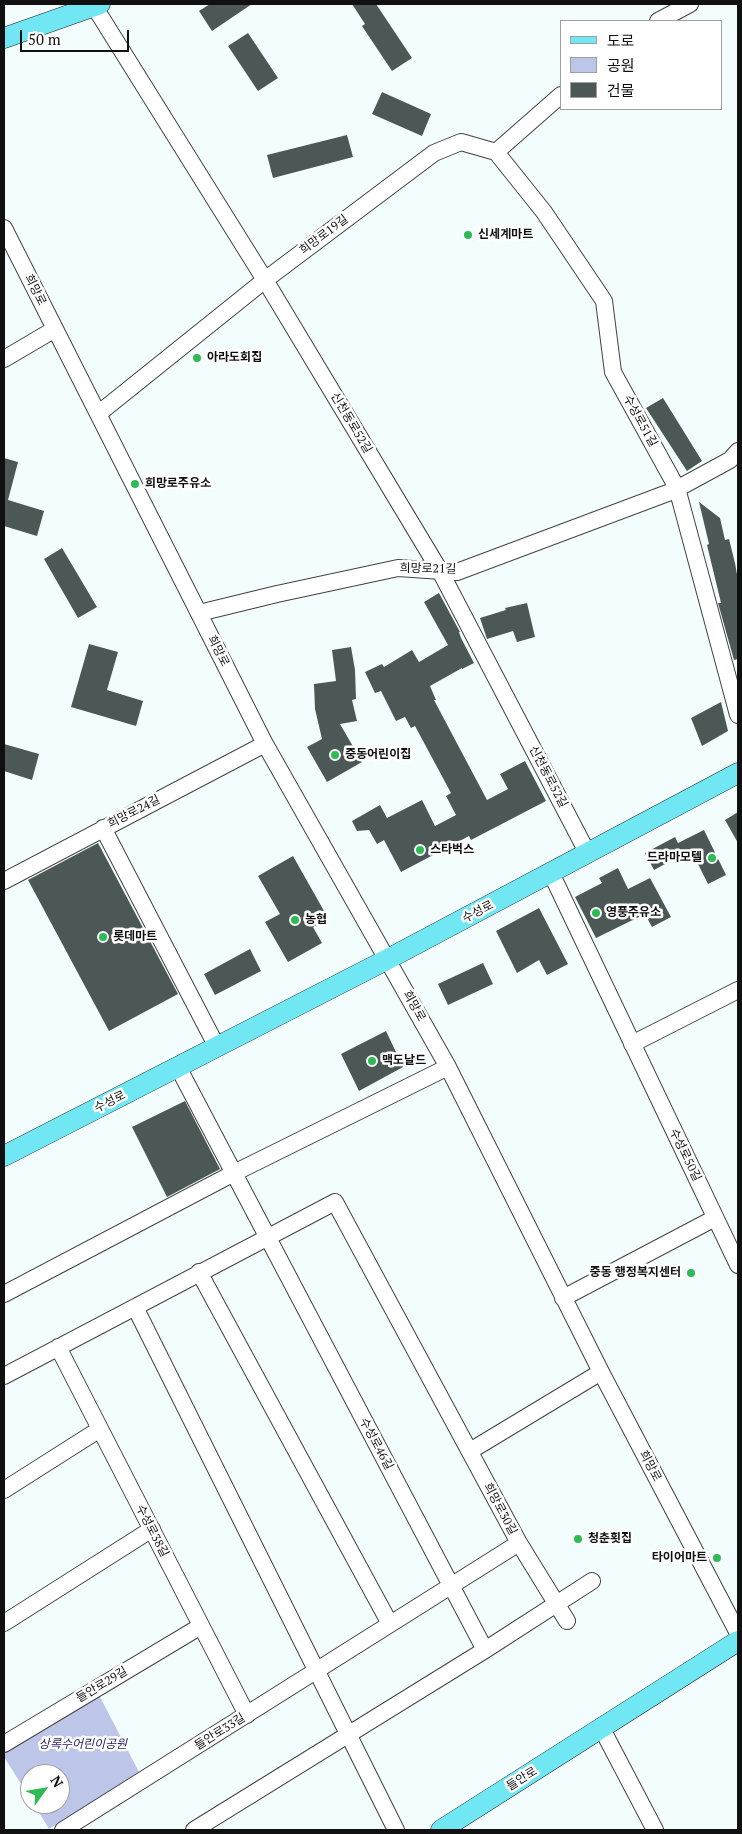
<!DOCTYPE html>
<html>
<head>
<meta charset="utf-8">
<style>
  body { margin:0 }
  #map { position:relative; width:742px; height:1834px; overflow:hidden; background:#f3fdfe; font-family:"PT Serif","Noto Sans KR",serif }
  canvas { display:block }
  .frame { position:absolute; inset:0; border:5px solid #101010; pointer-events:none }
  .legend { position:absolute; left:560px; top:20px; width:162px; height:90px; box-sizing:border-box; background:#fff; border:1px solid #9f9f9f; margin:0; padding:6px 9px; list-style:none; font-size:15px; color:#101010 }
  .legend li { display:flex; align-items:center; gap:10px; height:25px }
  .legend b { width:25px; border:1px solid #9f9f9f }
  .north { position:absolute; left:20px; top:1764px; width:50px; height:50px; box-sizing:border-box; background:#fff; border:1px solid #9f9f9f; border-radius:50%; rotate:58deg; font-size:14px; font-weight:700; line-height:20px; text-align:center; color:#101010 }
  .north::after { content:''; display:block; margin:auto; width:18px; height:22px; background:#2eba54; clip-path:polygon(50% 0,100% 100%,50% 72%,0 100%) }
  .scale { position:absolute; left:20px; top:30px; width:109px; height:22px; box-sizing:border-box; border:2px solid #101010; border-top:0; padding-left:6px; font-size:15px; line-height:18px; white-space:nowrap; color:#101010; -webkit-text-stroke:4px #fff; paint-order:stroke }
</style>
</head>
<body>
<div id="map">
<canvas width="742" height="1834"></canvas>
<div class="frame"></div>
<ul class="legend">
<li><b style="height:6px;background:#70e7f2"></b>도로</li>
<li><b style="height:14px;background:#bdc6e8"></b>공원</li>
<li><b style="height:14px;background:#4c5855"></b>건물</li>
</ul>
<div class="north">N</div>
<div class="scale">50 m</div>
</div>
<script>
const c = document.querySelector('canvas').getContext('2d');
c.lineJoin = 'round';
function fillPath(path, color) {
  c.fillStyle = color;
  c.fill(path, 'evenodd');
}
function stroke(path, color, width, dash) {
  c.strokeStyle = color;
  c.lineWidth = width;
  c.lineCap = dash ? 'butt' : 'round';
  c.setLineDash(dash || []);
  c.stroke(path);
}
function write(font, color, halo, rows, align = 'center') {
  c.font = font + ' "PT Serif","Noto Sans KR",serif';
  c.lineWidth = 5;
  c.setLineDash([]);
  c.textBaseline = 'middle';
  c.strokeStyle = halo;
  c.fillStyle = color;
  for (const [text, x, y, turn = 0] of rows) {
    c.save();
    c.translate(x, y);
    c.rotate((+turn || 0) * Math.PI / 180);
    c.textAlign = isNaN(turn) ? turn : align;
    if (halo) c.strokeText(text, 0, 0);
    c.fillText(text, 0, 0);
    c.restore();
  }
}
const green = new Path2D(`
  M 98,1693 L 139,1772 L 49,1829 L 34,1804 L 60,1804 L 60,1774 L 30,1774 L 30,1798 L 4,1757 L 4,1749 Z`);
const building = new Path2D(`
  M 210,4 L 252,4 L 212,31 L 199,11 Z
  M 352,4 L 376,4 L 412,58 L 392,71 L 362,26 L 365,24 Z
  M 248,33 L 278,78 L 258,91 L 228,46 Z
  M 382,92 L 431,114 L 422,136 L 372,114 Z
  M 347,135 L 353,157 L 273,178 L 267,155 Z
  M 663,398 L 702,461 L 687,471 L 646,408 Z
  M 4,458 L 18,462 L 8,500 L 44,511 L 37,536 L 4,526 Z
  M 699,502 L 720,518 L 725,540 L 729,539 L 735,563 L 738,580 L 738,659 L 734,660 L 718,603 L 721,603 L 707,545 L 709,544 Z
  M 62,548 L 97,607 L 78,618 L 44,559 Z
  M 439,593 L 460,632 L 459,632 L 461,638 L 474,663 L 462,669 L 462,668 L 430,686 L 436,700 L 434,700 L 487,800 L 508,789 L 500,774 L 525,761 L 546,801 L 471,840 L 469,836 L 401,872 L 384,840 L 377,844 L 369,830 L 357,831 L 352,821 L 380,805 L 387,818 L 422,800 L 435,826 L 456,815 L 446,796 L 451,793 L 415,726 L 411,728 L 405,717 L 396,721 L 381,691 L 375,693 L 365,672 L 382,664 L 384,667 L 412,650 L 419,662 L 448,645 L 424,602 Z
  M 527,603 L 535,637 L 517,642 L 513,631 L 487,639 L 480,618 L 506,610 L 505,608 Z
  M 89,644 L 118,652 L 107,690 L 143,701 L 136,726 L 71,707 Z
  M 351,647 L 355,670 L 356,699 L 352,700 L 357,721 L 340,724 L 362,762 L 327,782 L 307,747 L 322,739 L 315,709 L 314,684 L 336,681 L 332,650 Z
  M 721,702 L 728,731 L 702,746 L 691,718 Z
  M 4,744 L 39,754 L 32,780 L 4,771 Z
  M 738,812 L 738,843 L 725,820 Z
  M 704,830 L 726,875 L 708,884 L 691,850 L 654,870 L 645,853 L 675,837 L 678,843 Z
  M 98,843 L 178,994 L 109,1031 L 28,880 Z
  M 293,856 L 328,918 L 313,927 L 322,943 L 288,962 L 265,922 L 280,914 L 258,876 Z
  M 618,868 L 628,889 L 650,878 L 671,917 L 652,927 L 645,914 L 596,938 L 575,897 L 602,883 L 599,878 Z
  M 539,908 L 568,964 L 547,975 L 539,960 L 517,973 L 496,931 Z
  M 250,949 L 261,971 L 215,995 L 204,974 Z
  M 483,963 L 493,984 L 448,1005 L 438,984 Z
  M 386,1031 L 403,1067 L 359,1091 L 341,1054 Z
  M 185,1101 L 220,1169 L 167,1197 L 132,1127 Z`);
const minor = new Path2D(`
  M 94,6 L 265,280 L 440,571 L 587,852
  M 658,21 L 690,4
  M 496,152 L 544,212 L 604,301 L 613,372 L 677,488 L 738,715
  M 496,152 L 561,95
  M 4,228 L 265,744 L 448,1067 L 601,1372 L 738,1633
  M 4,359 L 55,329
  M 98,414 L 265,280 L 434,153 L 461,142 L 496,152
  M 199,613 L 277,594 L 398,568 L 457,572 L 673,491 L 730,460 L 738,451
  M 103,828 L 217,1047
  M 551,873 L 738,1265
  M 4,881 L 265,744
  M 632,1044 L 738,990
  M 178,1067 L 485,1650
  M 199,1272 L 390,1624
  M 4,1294 L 234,1173 L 448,1067
  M 563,1298 L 715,1218
  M 135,1307 L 396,1830
  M 58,1347 L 247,1715
  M 4,1376 L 335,1202 L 519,1543 L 63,1830
  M 470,1451 L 601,1372
  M 4,1490 L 100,1429
  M 519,1543 L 567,1621
  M 4,1623 L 152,1529
  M 602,1729 L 655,1830
  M 4,1744 L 201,1626
  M 194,1830 L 485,1650 L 592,1581`);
const major = new Path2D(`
  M 4,38 L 100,4
  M 4,1156 L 388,959 L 738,773
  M 441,1830 L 738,1641`);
const markers = [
  [468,235,5,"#2eba54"],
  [197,358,5,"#2eba54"],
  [135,484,5,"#2eba54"],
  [335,755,5,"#2eba54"],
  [420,850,5,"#2eba54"],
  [712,858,5,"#2eba54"],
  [596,913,5,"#2eba54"],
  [295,920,5,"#2eba54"],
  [103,937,5,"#2eba54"],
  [372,1061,5,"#2eba54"],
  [691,1273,5,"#2eba54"],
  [578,1539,5,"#2eba54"],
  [717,1558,5,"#2eba54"]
];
const streetNames = [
  ["희망로19길",324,235,-37],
  ["희망로",35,290,63],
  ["수성로51길",640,421,61],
  ["신천동로52길",351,423,59],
  ["희망로21길",428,569,1],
  ["희망로",218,651,63],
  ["신천동로52길",548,777,62],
  ["희망로24길",134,812,-27],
  ["수성로",478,912,-28],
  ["희망로",414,1006,61],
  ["수성로",110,1102,-27],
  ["수성로50길",685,1155,64],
  ["수성로46길",376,1444,62],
  ["희망로",650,1466,62],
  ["희망로30길",500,1509,62],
  ["수성로38길",152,1531,63],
  ["들안로29길",102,1685,-31],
  ["들안로33길",220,1732,-32],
  ["들안로",522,1779,-32]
];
const poiNames = [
  ["신세계마트",478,235],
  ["아라도회집",207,358],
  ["희망로주유소",145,484],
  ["중동어린이집",345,755],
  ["스타벅스",430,850],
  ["드라마모텔",702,858,"right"],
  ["영풍주유소",606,913],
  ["농협",305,920],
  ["롯데마트",113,937],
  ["맥도날드",382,1061],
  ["중동 행정복지센터",681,1273,"right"],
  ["청춘횟집",588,1539],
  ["타이어마트",707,1558,"right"]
];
const parkNames = [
  ["상록수어린이공원",83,1745]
];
fillPath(green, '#bdc6e8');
fillPath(building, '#4c5855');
stroke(minor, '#434343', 18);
stroke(major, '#212121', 21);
stroke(minor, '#fff', 16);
stroke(major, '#70e7f2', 20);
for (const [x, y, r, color] of markers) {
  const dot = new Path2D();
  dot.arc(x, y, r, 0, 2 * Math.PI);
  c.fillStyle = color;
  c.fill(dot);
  stroke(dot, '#fff', 2);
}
write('12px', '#101010', '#fff', streetNames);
write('bold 12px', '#101010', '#fff', poiNames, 'left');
write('italic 12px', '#2a2265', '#fff', parkNames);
</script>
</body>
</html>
